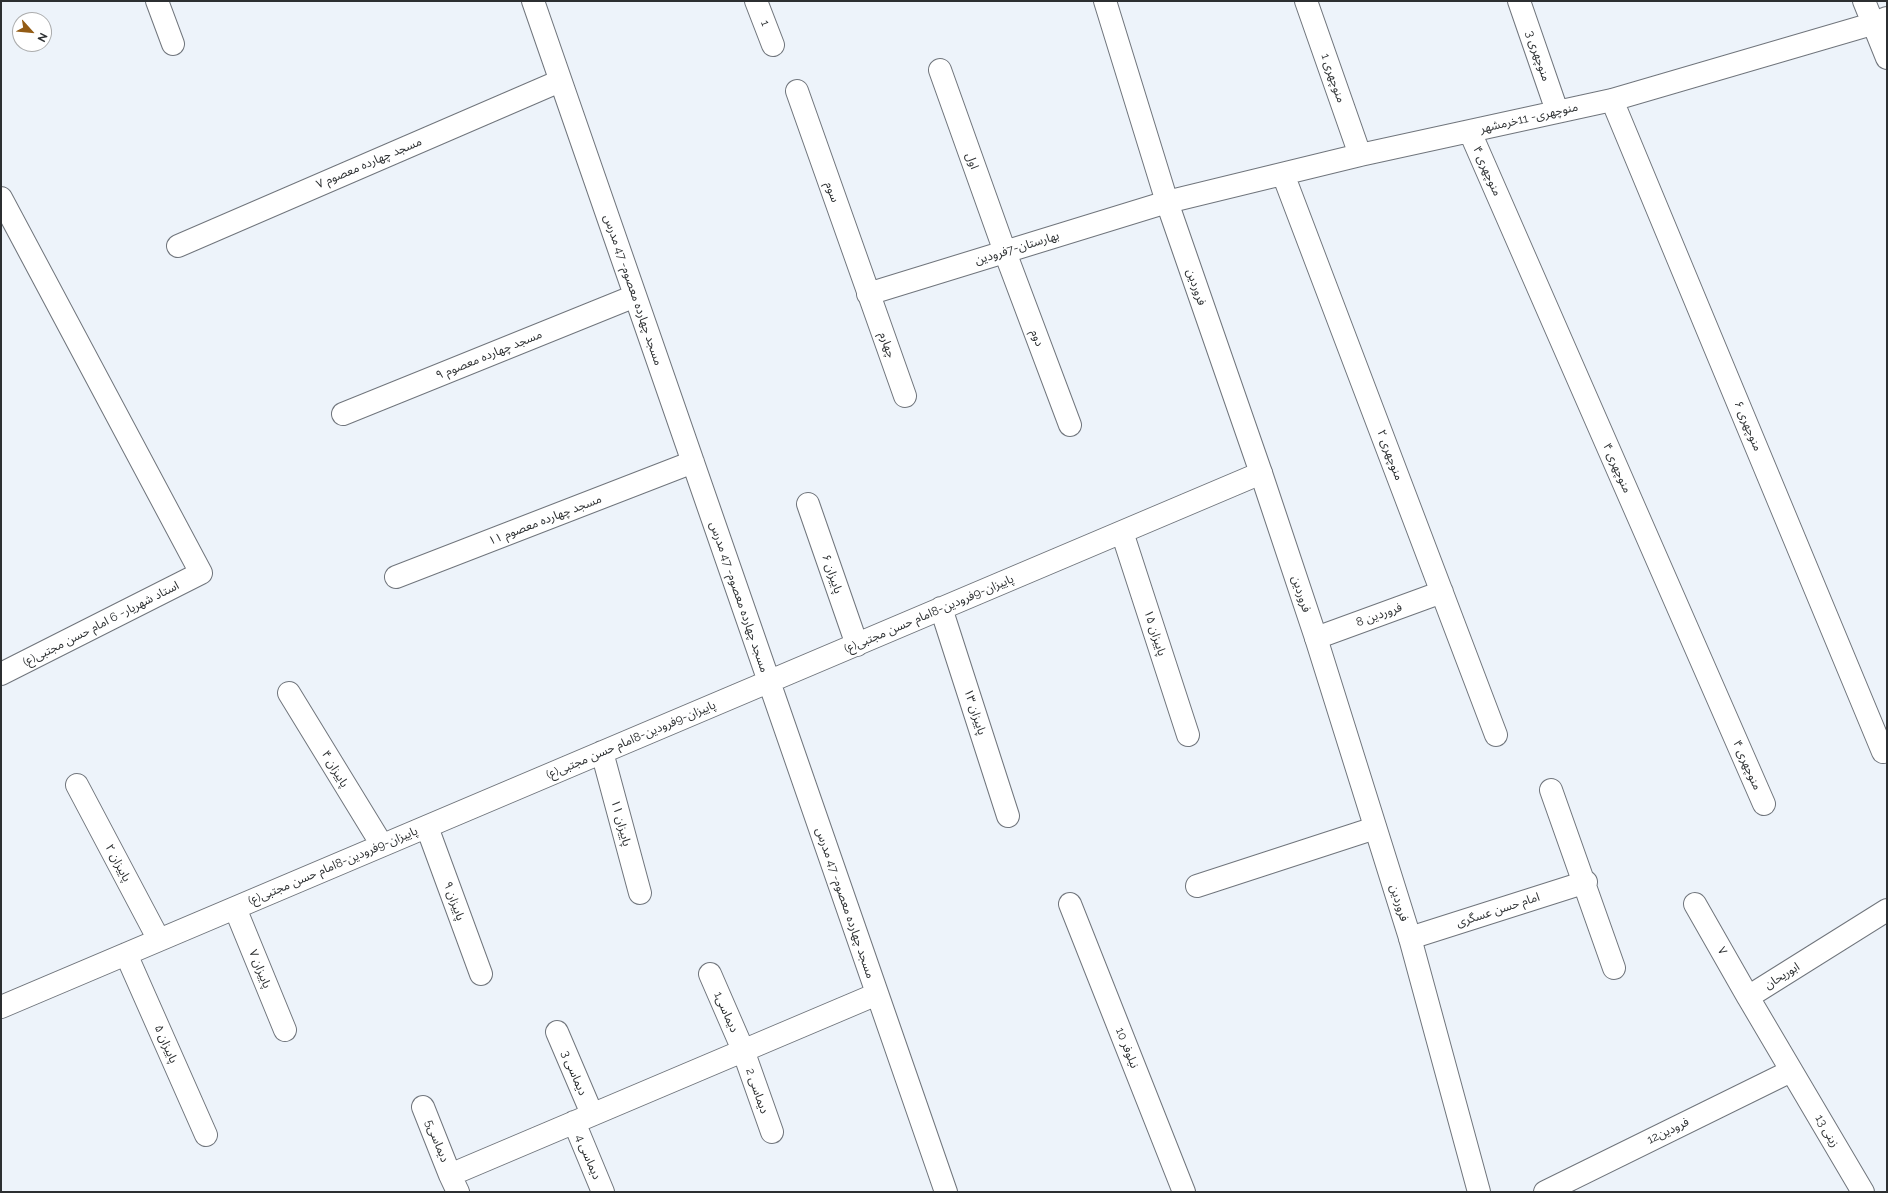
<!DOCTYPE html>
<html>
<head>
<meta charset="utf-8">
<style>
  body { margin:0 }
  #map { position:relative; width:1888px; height:1193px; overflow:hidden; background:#edf3fa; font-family:Raleway,sans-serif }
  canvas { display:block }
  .frame { position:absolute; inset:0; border:2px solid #2c2f31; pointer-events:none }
  .north { position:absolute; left:12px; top:12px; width:40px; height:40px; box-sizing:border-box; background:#fff; border:1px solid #abacad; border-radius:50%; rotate:117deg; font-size:11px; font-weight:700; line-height:16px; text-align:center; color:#2c2f31 }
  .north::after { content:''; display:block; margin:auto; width:14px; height:18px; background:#935c15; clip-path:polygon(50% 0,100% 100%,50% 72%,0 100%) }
</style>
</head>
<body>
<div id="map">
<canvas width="1888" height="1193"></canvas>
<div class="frame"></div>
<div class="north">N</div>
</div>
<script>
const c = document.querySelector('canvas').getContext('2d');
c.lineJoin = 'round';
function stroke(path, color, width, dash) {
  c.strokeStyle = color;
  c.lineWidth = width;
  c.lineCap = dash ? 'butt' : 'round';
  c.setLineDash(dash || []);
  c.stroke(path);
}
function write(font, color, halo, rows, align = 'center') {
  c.font = font + ' Raleway,"Noto Sans Arabic",sans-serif';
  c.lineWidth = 3;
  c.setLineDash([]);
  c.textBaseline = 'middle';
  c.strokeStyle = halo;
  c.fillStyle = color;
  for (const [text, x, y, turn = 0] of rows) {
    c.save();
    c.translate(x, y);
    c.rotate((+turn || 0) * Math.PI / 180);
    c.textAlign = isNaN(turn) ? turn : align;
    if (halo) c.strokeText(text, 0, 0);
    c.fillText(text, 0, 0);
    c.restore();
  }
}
const street = new Path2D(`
  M 157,1 L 173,44
  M 533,1 L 946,1192
  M 756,1 L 773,45
  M 1306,1 L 1360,155
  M 1519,1 L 1557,111
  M 1864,1 L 1887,58
  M 940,70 L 1005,252 L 1070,425
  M 797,91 L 905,396
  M 1612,100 L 1883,752
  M 1470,132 L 1764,804
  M 1283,174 L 1496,735
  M 1,198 L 201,573 L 1,674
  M 178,246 L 560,81
  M 868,294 L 1167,202 L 1360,155 L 1612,100 L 1872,24 L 1887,18
  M 343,414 L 635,296
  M 808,504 L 857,645
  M 1122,532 L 1188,735
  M 396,577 L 693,462
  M 941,608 L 1008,816
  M 1316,638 L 1442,592
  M 289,693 L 382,845
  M 602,752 L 640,893
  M 77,785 L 159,940
  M 1551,790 L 1614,968
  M 427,827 L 481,974
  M 1197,886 L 1375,828
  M 1070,904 L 1184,1192
  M 1695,904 L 1748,997
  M 235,908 L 285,1030
  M 1410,938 L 1586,882
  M 126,954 L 206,1135
  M 710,974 L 743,1050 L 772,1132
  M 1,1007 L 1261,473
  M 557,1032 L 592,1114
  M 423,1107 L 450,1175
  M 574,1122 L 603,1192
  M 458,1192 L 450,1175 L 877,994
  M 1545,1192 L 1791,1071
  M 1863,1192 L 1748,997 L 1887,910`);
const secondary = new Path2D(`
  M 1105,1 L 1167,202 L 1261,473 L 1316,638 L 1410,938 L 1479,1192`);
const streetNames = [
  ["1",765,23,69],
  ["منوچهری 3",1538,56,71],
  ["منوچهری 1",1333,78,71],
  ["منوچهری- 11خرمشهر",1529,118,-13],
  ["اول",972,161,70],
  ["مسجد چهارده معصوم ۷",369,163,-23],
  ["منوچهری ۴",1487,171,66],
  ["سوم",832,192,70],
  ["بهارستان-7فرودین",1017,248,-17],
  ["فروردین",1196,287,71],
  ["مسجد چهارده معصوم- 47 مدرس",633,290,71],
  ["دوم",1037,338,69],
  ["چهارم",887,345,70],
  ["مسجد چهارده معصوم ۹",489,355,-22],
  ["منوچهری ۶",1748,426,67],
  ["منوچهری ۲",1390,455,69],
  ["منوچهری ۴",1617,468,66],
  ["مسجد چهارده معصوم ۱۱",545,520,-21],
  ["پاییزان ۶",832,574,71],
  ["فروردین",1301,594,72],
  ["مسجد چهارده معصوم- 47 مدرس",739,597,71],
  ["پاییزان-9فرودین-8امام حسن مجتبی(ع)",929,614,-23],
  ["8 فروردین",1379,615,-20],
  ["استاد شهریار- 6 امام حسن مجتبی(ع)",101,624,-27],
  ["پاییزان ۱۵",1155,633,72],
  ["پاییزان ۱۳",975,712,72],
  ["پاییزان-9فرودین-8امام حسن مجتبی(ع)",631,740,-23],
  ["منوچهری ۴",1747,765,66],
  ["پاییزان ۴",335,769,59],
  ["پاییزان ۱۱",621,823,75],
  ["پاییزان ۲",118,863,62],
  ["پاییزان-9فرودین-8امام حسن مجتبی(ع)",333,866,-23],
  ["پاییزان ۹",454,901,70],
  ["مسجد چهارده معصوم- 47 مدرس",845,903,71],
  ["فروردین",1399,903,73],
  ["امام حسن عسگری",1498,910,-18],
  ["۷",1722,951,60],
  ["پاییزان ۷",260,969,68],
  ["ابوریحان",1782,976,-32],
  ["1دیماسی",726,1012,66],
  ["پاییزان ۵",166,1044,66],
  ["نیلوفر 10",1127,1048,68],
  ["دیماسی 3",574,1073,67],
  ["دیماسی 2",757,1091,71],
  ["12فرودین",1668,1131,-26],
  ["زینی 13",1827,1131,60],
  ["دیماسی5",437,1141,68],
  ["دیماسی 4",588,1157,67]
];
stroke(street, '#70757c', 24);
stroke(secondary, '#70757c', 24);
stroke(street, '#fff', 22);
stroke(secondary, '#fff', 22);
write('12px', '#2c2f31', '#fff', streetNames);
</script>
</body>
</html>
